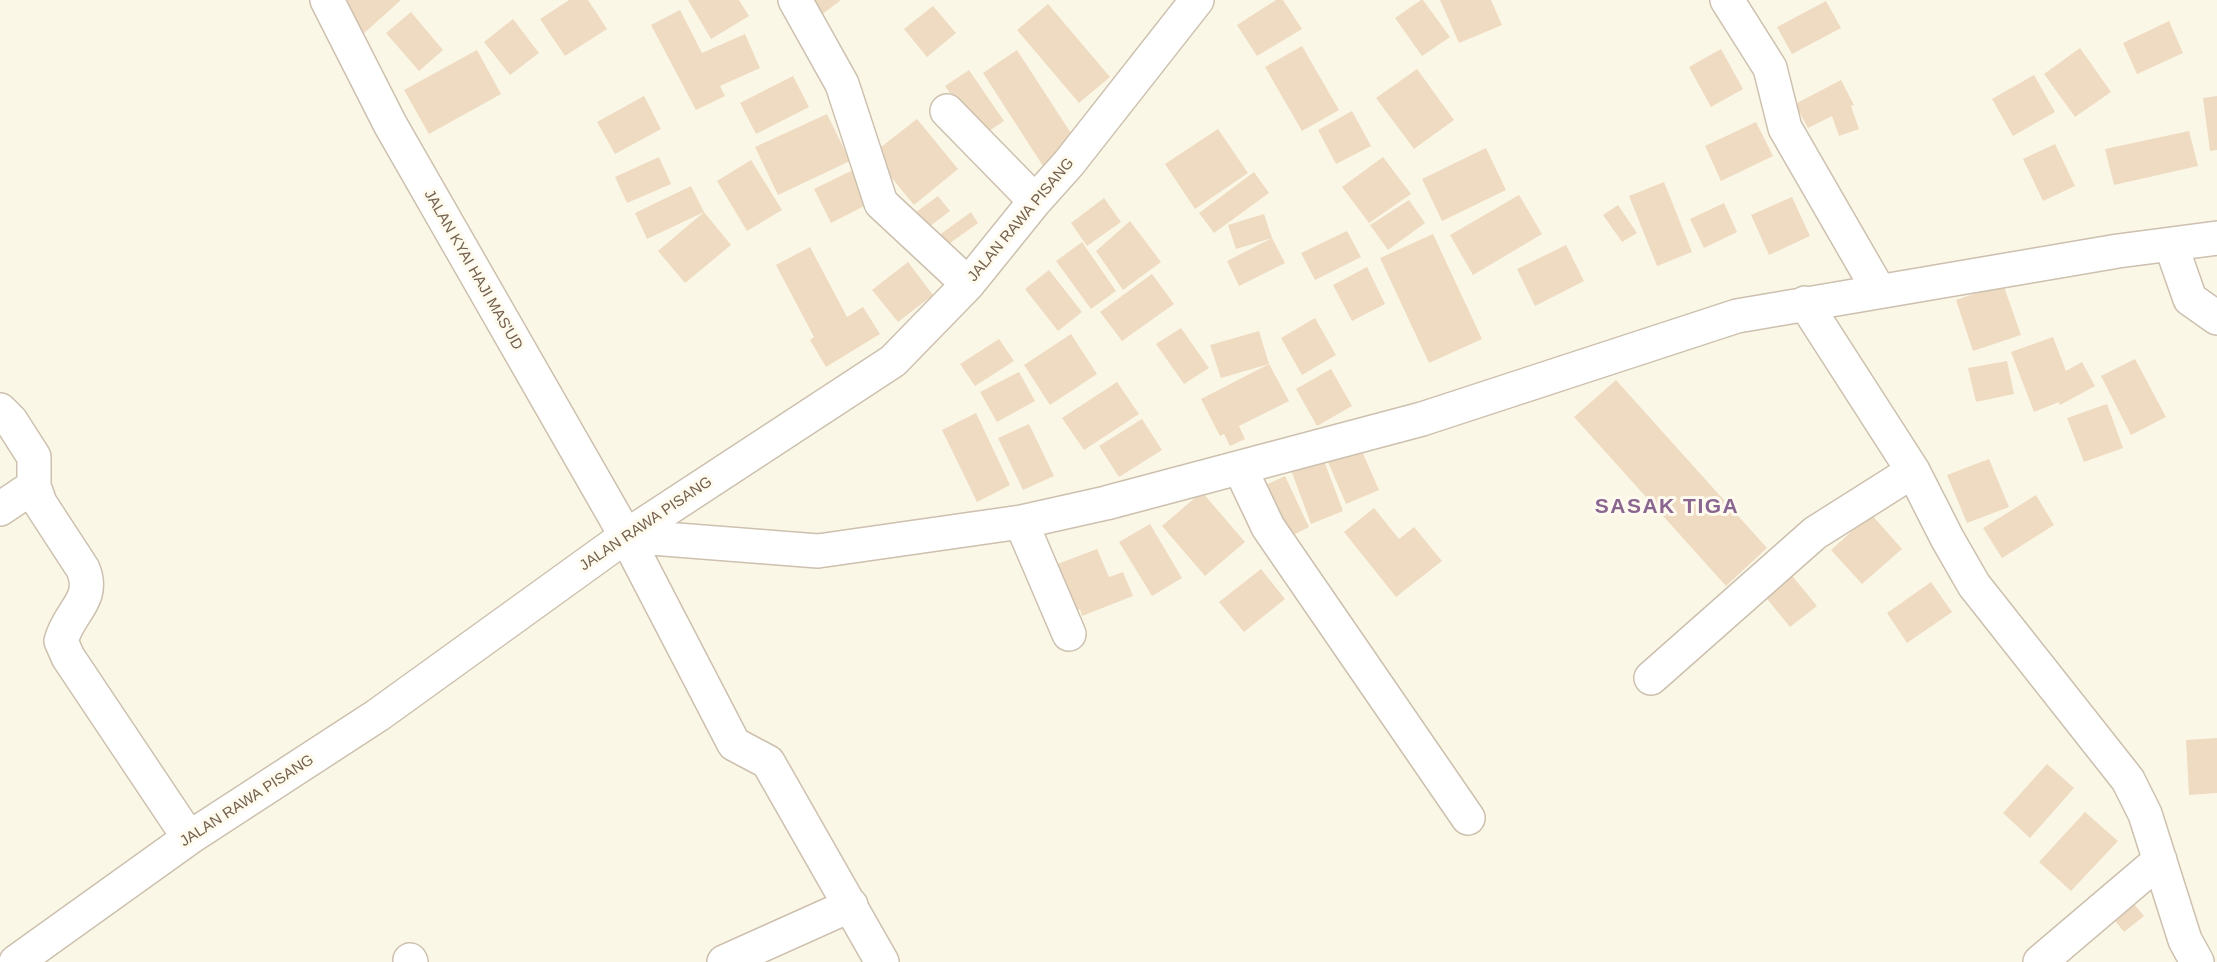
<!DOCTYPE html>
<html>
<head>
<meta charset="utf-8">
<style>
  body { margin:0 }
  canvas { display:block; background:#fbf7e7 }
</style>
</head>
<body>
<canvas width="2217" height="962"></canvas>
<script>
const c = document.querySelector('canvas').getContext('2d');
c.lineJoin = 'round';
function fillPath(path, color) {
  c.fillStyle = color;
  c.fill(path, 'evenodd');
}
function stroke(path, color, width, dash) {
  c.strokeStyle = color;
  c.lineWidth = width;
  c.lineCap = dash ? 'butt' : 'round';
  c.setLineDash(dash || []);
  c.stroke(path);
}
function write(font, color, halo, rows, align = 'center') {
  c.font = font + ' Helvetica,sans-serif';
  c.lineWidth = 6;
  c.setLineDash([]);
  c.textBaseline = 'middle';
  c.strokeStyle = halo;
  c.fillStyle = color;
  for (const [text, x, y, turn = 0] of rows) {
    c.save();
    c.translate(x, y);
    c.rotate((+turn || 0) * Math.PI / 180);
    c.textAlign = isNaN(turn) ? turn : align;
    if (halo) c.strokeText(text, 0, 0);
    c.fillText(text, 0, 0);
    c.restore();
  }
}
const building = new Path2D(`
  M 347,0 L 401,0 L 362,35 L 338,9 Z
  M 569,0 L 588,0 L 607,29 L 565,56 L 540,19 Z
  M 688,0 L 739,0 L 749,16 L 711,39 Z
  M 808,0 L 841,0 L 820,16 Z
  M 1276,0 L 1283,0 L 1302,29 L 1257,56 L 1237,25 Z
  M 1421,0 L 1423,0 L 1450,37 L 1422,56 L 1395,18 Z
  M 1440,0 L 1491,0 L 1502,25 L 1459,43 Z
  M 1826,1 L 1841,28 L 1792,54 L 1777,27 Z
  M 1048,4 L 1110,77 L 1079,103 L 1017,30 Z
  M 933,6 L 956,33 L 927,57 L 904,29 Z
  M 680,10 L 702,53 L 745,34 L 760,68 L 720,86 L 725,96 L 696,110 L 651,25 Z
  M 411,12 L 443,50 L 419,71 L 386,33 Z
  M 513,19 L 539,53 L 510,75 L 484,42 Z
  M 2169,21 L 2183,53 L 2137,74 L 2123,43 Z
  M 1302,46 L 1339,110 L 1302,131 L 1265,67 Z
  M 2080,48 L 2111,92 L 2075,117 L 2044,74 Z
  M 1721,49 L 1743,89 L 1711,107 L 1689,67 Z
  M 477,50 L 501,94 L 429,134 L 404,90 Z
  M 1017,50 L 1078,144 L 1043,166 L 983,73 Z
  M 1417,69 L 1454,120 L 1414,149 L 1376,98 Z
  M 969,70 L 1004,121 L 980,137 L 945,86 Z
  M 2034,75 L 2055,112 L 2013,136 L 1992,99 Z
  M 793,76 L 809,107 L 756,134 L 740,103 Z
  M 1841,80 L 1854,105 L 1851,106 L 1859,129 L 1839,136 L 1832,116 L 1808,128 L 1795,104 Z
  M 644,96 L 661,129 L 615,154 L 597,122 Z
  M 2217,96 L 2217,150 L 2210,151 L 2203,98 Z
  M 1352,111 L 1371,146 L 1336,164 L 1318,130 Z
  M 827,114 L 850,161 L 778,195 L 755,147 Z
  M 917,119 L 958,169 L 914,205 L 872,154 Z
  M 1756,122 L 1773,156 L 1721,181 L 1705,146 Z
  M 1218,129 L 1248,173 L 1195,209 L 1165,164 Z
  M 2189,131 L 2198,166 L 2114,185 L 2105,149 Z
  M 2055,144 L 2075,186 L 2043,201 L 2023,159 Z
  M 1486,148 L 1506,190 L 1442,221 L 1422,179 Z
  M 659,157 L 671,184 L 627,203 L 615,177 Z
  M 1383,157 L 1411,194 L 1369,223 L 1342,187 Z
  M 751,160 L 782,210 L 747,231 L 717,181 Z
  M 853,170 L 870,203 L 831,223 L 814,189 Z
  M 1254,172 L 1269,193 L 1214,233 L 1199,213 Z
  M 1664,182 L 1692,252 L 1657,266 L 1629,196 Z
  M 691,186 L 704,212 L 647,239 L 635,213 Z
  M 1519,195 L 1542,234 L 1473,275 L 1450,235 Z
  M 938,196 L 950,211 L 917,236 L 905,220 Z
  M 1792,197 L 1810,236 L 1769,255 L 1751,215 Z
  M 1104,198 L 1121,222 L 1087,246 L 1071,223 Z
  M 1409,200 L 1425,223 L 1388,250 L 1370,225 Z
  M 1724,203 L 1737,232 L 1704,248 L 1690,219 Z
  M 1618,205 L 1637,233 L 1622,242 L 1603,215 Z
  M 704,212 L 731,245 L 685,283 L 658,251 Z
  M 971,212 L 978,223 L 946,246 L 938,236 Z
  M 1264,214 L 1272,238 L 1236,249 L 1228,225 Z
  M 1130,221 L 1161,262 L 1123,290 L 1096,251 Z
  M 1347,231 L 1361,257 L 1315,280 L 1301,253 Z
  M 1433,234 L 1482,339 L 1429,363 L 1380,258 Z
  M 1272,238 L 1285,263 L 1239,286 L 1227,261 Z
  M 1082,242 L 1116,291 L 1091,309 L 1056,261 Z
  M 1566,245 L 1584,281 L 1535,306 L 1517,269 Z
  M 810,247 L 847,317 L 863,307 L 880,334 L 826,367 L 810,340 L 814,337 L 776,265 Z
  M 908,262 L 933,295 L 898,322 L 872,290 Z
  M 1367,267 L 1385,304 L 1352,321 L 1333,285 Z
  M 1049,270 L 1082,312 L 1058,331 L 1025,289 Z
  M 1152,274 L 1174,304 L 1122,341 L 1100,312 Z
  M 2003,284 L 2021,335 L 1973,351 L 1956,300 Z
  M 1315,318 L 1336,355 L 1302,375 L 1281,338 Z
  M 1181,328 L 1209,368 L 1184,384 L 1156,344 Z
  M 1259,331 L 1269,364 L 1221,378 L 1210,345 Z
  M 1071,334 L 1097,374 L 1050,405 L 1024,365 Z
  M 2053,337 L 2066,371 L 2082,362 L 2095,386 L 2060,405 L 2059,402 L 2034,412 L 2011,352 Z
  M 999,339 L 1014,361 L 975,386 L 960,364 Z
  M 2135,359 L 2166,417 L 2131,435 L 2101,376 Z
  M 2007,361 L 2014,394 L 1976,402 L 1968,368 Z
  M 1269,364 L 1289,401 L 1239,426 L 1245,439 L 1230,446 L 1224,434 L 1220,436 L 1201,399 Z
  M 1331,369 L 1352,406 L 1317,426 L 1296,389 Z
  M 1019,372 L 1035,401 L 997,422 L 980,392 Z
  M 1616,380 L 1767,548 L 1726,586 L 1574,417 Z
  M 1117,382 L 1139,414 L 1084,450 L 1062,418 Z
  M 2107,404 L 2123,448 L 2084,462 L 2067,418 Z
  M 976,413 L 1010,485 L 977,502 L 942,430 Z
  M 1142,419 L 1162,450 L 1119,477 L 1099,446 Z
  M 1029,424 L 1054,476 L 1023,490 L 998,438 Z
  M 1361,449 L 1379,490 L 1346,504 L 1328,462 Z
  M 1323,458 L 1343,511 L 1311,524 L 1291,470 Z
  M 1989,459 L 2009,507 L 1967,523 L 1947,475 Z
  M 1285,476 L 1309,527 L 1283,540 L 1259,488 Z
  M 1202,492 L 1245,542 L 1205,576 L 1162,526 Z
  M 2036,495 L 2054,525 L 2002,558 L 1983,528 Z
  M 1374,508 L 1399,539 L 1414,527 L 1442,561 L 1396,597 L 1344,532 Z
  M 1871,514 L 1902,549 L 1862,584 L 1831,550 Z
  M 1150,524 L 1182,578 L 1152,596 L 1119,542 Z
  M 1097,549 L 1109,577 L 1123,572 L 1133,596 L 1082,616 L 1080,609 L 1074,611 L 1055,565 Z
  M 1261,569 L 1285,599 L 1244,632 L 1219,602 Z
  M 1789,572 L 1817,606 L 1790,627 L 1763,594 Z
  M 1931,582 L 1952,612 L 1907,643 L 1887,613 Z
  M 2217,738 L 2217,793 L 2189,795 L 2186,740 Z
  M 2047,764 L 2074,788 L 2030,838 L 2003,813 Z
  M 2085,812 L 2118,841 L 2071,891 L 2039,862 Z
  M 2129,898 L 2144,916 L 2124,932 L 2109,913 Z`);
const minor = new Path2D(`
  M 327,0 L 390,124 L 626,536 L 734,744 L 768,762 L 882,962
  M 795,0 L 842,84 L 881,203 L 968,284
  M 1727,0 L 1770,68 L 1785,128 L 1879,291
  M 947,111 L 1035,201
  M 2171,245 L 2190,299 L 2217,318
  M 1805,303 L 1913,471 L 1947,538 L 1974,585 L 2128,780 L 2145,814 L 2185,940 L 2197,962
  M 0,410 L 11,421 L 34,457 L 34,486 L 40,503 L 83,569 C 96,600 69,611 61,641 L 68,657 L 189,838
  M 1240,468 L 1268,527 L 1468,818
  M 0,509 L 34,486
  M 1021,522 L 1069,634
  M 626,536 L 818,551 L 1021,522 L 1106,503 L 1422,419 L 1737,316 L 2118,251 L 2217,238
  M 1651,678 L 1815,533 L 1913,471
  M 410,960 L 411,962
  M 16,962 L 189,838 L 378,715 L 626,536 L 893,361 L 968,284 L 1035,201 L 1069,163 L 1197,0
  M 724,962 L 851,905
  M 2040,962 L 2160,860`);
const streetNames = [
  ["JALAN RAWA PISANG",1021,220,-50],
  ["JALAN KYAI HAJI MAS'UD",473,270,60],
  ["JALAN RAWA PISANG",646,524,-34],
  ["JALAN RAWA PISANG",247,801,-33]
];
const districtNames = [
  ["SASAK TIGA",1667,507]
];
fillPath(building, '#efdbc1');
stroke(minor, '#cdc0ae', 36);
stroke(minor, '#fff', 33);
write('15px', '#74614d', '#fefaee', streetNames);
c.letterSpacing = '1.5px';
write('bold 21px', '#896590', '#fefaee', districtNames);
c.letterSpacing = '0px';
</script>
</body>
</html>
